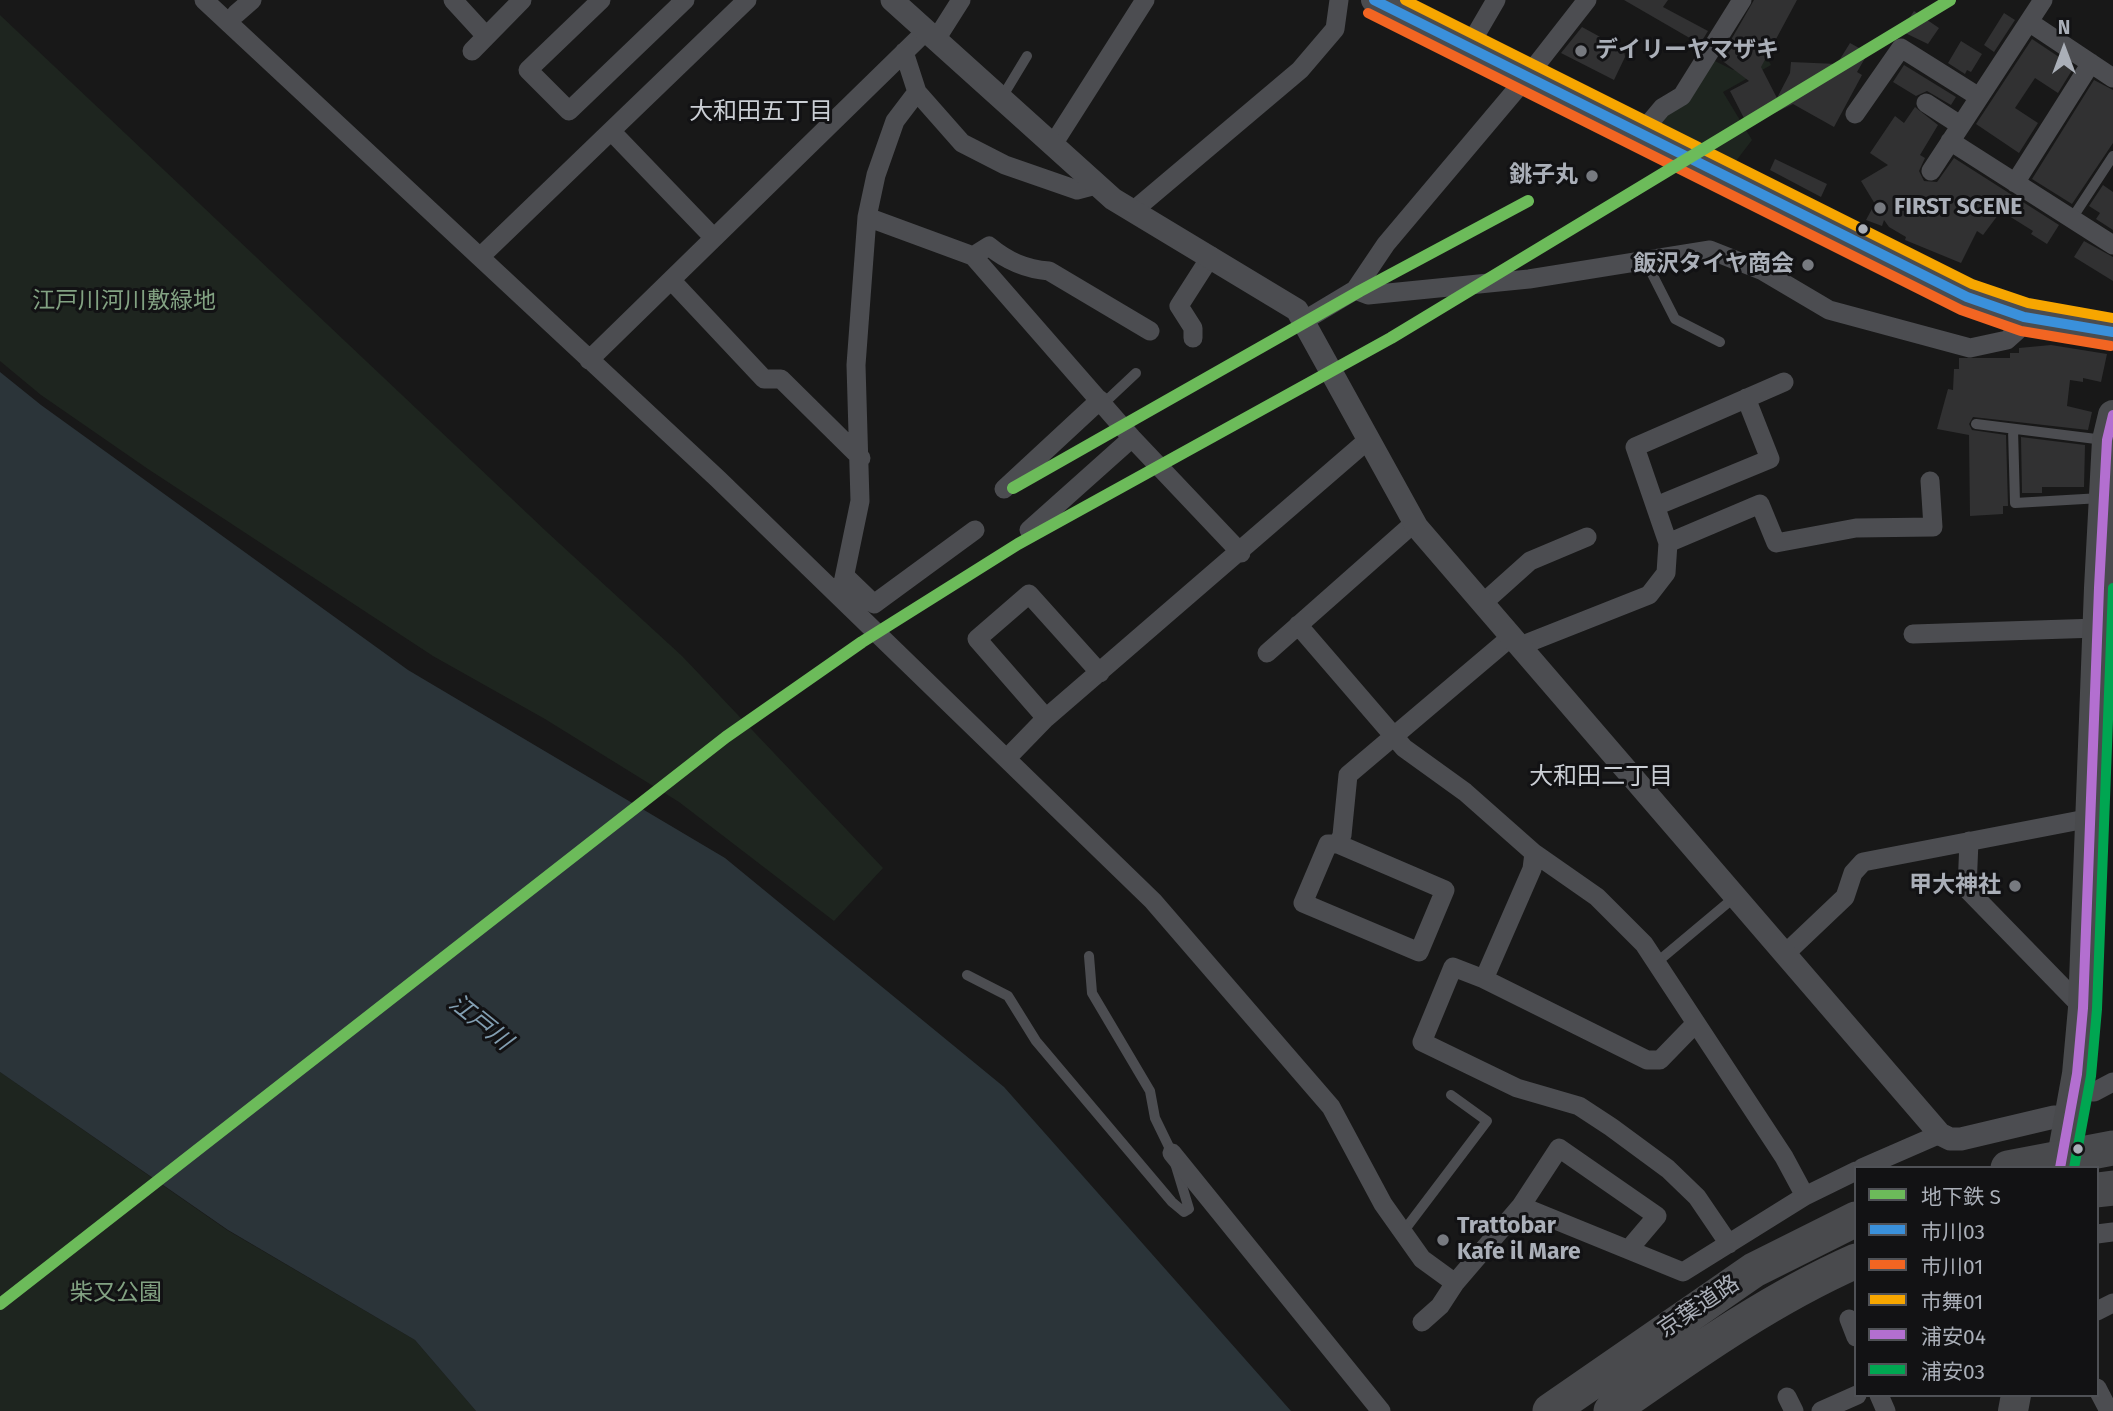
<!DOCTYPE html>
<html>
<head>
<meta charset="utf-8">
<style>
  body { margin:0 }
  #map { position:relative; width:2113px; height:1411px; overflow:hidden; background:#181818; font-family:"Fira Sans","Noto Sans JP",sans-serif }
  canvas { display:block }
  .legend { position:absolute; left:1854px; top:1166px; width:245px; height:231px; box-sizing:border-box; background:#121214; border:2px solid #4f5156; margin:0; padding:9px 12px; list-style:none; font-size:21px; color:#aaafb8 }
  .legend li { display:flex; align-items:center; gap:14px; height:35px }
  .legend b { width:35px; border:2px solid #4f5156 }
  .north { position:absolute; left:2029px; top:14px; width:70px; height:70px; -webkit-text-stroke:5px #121214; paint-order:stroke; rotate:0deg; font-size:19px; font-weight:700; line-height:28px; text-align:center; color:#aaafb8 }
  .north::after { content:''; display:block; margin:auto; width:24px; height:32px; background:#aaafb8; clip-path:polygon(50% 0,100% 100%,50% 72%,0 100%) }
</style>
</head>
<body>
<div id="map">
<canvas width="2113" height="1411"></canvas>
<ul class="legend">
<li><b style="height:9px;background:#6cbb5a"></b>地下鉄 S</li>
<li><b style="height:9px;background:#3a90db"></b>市川03</li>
<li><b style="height:9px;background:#f26522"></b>市川01</li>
<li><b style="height:9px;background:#f7a600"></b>市舞01</li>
<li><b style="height:9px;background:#b36fd0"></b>浦安04</li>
<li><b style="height:9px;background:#00a651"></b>浦安03</li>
</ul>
<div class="north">N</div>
</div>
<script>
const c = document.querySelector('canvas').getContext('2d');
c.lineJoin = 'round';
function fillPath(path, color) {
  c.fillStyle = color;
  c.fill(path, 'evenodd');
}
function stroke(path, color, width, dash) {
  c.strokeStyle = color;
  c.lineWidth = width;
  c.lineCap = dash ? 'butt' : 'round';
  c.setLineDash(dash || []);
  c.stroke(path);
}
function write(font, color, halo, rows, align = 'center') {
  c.font = font + ' "Fira Sans","Noto Sans JP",sans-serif';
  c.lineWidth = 6;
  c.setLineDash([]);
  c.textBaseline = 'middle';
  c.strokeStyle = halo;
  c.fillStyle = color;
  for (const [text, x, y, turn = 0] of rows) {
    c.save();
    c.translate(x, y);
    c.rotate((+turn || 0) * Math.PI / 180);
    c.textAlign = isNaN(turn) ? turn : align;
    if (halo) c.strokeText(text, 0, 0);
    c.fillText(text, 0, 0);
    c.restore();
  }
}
const green = new Path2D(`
  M 0,15 L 548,533 L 682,656 L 883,868 L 834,921 L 679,802 L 545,719 L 433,656 L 148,469 L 41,395 L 0,361 Z
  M 1760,56 L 1766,56 L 1771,65 L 1723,92 L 1752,140 L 1736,161 L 1658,123 L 1711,59 L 1733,70 Z
  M 0,1072 L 227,1230 L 415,1340 L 476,1411 L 0,1411 Z`);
const water = new Path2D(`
  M 0,372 L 41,405 L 408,670 L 725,858 L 1004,1087 L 1291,1411 L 476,1411 L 415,1340 L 228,1230 L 0,1072 Z`);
const building = new Path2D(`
  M 1624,0 L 1668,0 L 1663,7 L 1708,31 L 1700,44 Z
  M 1754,0 L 1797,0 L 1761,67 L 1777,98 L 1790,73 L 1791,62 L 1837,64 L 1850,43 L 1868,53 L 1857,72 L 1862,75 L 1834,127 L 1793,104 L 1748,126 L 1730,91 L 1749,81 L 1720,59 Z
  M 1914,11 L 1939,28 L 1928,44 L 1901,31 Z
  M 2004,13 L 2015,20 L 1994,52 L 1984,45 Z
  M 1582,27 L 1624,50 L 1625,57 L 1614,80 L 1561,53 Z
  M 2032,39 L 2074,67 L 2058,93 L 2035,78 L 2015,108 L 2038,123 L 2019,153 L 1976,124 Z
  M 1961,41 L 1982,54 L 1971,72 L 1967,70 L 1965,74 L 1948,63 Z
  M 1904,65 L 1956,97 L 1951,105 L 1927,91 L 1916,96 L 1893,82 Z
  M 2094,80 L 2113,90 L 2113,143 L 2072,204 L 2032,179 Z
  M 1915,107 L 1938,125 L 1920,155 L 1925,158 L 1919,171 L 1924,181 L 1937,182 L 1954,158 L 2059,225 L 2047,244 L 2031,234 L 2033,231 L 2001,211 L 1983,235 L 1977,231 L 1961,263 L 1905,240 L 1906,237 L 1889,227 L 1884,220 L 1882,226 L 1866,220 L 1873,207 L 1878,209 L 1861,181 L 1888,165 L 1870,153 L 1895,116 L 1904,123 Z
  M 1775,159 L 1827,184 L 1821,197 L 1770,170 Z
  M 2103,185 L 2113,192 L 2113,230 L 2096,219 L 2100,213 L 2089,206 Z
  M 2084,241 L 2113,257 L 2113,281 L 2074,257 Z
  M 2051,345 L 2107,354 L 2101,382 L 2083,378 L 2083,382 L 2070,380 L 2067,406 L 2092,412 L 2088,430 L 1973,417 L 1969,424 L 1972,430 L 2006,435 L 2008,506 L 2003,506 L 2003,514 L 1970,516 L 1969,435 L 1937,429 L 1948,389 L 1953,390 L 1954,369 L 1959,369 L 1959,358 L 2010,358 L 2010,353 L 2019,353 L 2019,348 Z
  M 2021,437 L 2085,445 L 2084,487 L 2042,487 L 2042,493 L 2022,493 Z`);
const service = new Path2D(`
  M 1001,99 L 1027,56
  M 2071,220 L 2113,156
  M 1645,260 L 1675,319 L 1720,342
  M 1103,404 L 1136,373
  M 1976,424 L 2104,440
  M 2013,429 L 2015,503 L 2101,498
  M 1656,963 L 1736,896
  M 967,975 L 1008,996 L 1036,1041 L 1172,1202 L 1184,1212 L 1189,1209 L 1172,1153 L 1155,1118 L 1150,1091 L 1092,993 L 1089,956
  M 1403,1232 L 1487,1121 L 1451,1095`);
const minor = new Path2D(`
  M 204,0 L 718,479 L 1153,901 L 1331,1107 L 1383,1204 L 1422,1259 L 1455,1283 L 1521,1206 L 1683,1272 L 1805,1196 L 1856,1171
  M 453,0 L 486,36
  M 601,0 L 528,70 L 569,111 L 685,0
  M 236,14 L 252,0
  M 2029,22 L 2113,78
  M 935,41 L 961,0
  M 1468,48 L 1496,0
  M 472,51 L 522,0
  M 904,52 L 917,92 L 962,143 L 1005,165 L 1077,190 L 1096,185
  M 1926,103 L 1960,125
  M 1855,114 L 1901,48 L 1979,97
  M 612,132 L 714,238
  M 1641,133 L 1662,108 L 1682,96 L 1742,0
  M 1950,141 L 2113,245
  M 1052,146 L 1145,0
  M 1931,171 L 2043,0
  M 2015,183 L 2091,63
  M 1133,211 L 1300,70 L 1335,29 L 1339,0
  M 867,217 L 973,256 L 1132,438 L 1241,553
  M 973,256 L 989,246 C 1007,261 1025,269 1049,271 L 1150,331
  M 480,257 L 747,0
  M 671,280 L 764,379 L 781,379 L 861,458
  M 1355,290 L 1368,295 L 1529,279 L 1710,250 L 1763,271 L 1829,310 L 1970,348 L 2007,340 L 2017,331 L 2024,317
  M 1305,320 L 1355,290 L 1386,244 L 1526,78 L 1587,0
  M 1193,338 L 1193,328 L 1179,306 L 1211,256
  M 589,360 L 925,32
  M 1004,489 L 1100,400
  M 1656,506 L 1770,459 L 1746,398
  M 1029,530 L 1132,438
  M 1668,543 L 1760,504 L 1776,543 L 1856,528 L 1933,527 L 1930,481
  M 845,576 L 874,604 L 975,530
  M 834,590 L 843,583 L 860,501 L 856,365 L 867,217 L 876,175 L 895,121 L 917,92
  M 1482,604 L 1530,561 L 1587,537
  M 1298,625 L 1404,748 L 1465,792 L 1534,853 L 1532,869 L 1484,979 L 1647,1060 L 1660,1060 L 1695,1024
  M 1913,634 L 2098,628
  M 1520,646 L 1649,595 L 1666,573 L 1668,543 L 1635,447 L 1784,382
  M 1267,653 L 1414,523
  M 1046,718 L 977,639 L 1029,594 L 1100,673
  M 1012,753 L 1046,718 L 1369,439
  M 1969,841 L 1967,889 L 2083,1008
  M 1338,844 L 1445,890 L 1419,952 L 1303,903 L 1328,844 L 1338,844 L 1342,835 L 1348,775 L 1511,637
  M 1534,853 L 1597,897 L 1644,944 L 1784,1157 L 1805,1196
  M 1786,953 L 1845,897 L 1853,873 L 1863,862 L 2091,818
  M 1484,979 L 1453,967 L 1422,1042 L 1517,1088 L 1579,1106 L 1611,1127 L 1668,1169 L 1697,1197 L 1729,1244
  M 2075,1091 L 2094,1092 L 2113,1082
  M 1172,1153 L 1381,1411
  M 1862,1168 L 1940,1134
  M 1521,1206 L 1559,1148 L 1657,1216 L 1629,1249
  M 2097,1234 L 2113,1232
  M 2097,1311 L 2113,1303
  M 1849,1319 L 1856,1337
  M 1422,1322 L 1440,1306 L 1455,1283
  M 2097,1388 L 2109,1411
  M 1879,1395 L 1886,1411
  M 1787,1397 L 1794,1411
  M 1821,1411 L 1857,1395`);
const tertiary = new Path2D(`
  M 892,0 L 1113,199 L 1297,310 L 1417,527 L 1940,1134 L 1950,1139 L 1961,1139 L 2054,1117 L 2069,1119`);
const secondary = new Path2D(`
  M 1374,0 L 1967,297 L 2024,317 L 2113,332`);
const primary = new Path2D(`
  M 2060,1168 L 2077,1074 L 2083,1008 L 2099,588 L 2107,440 L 2113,415
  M 2013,1411 L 2016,1395`);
const motorway = new Path2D(`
  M 2008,1168 L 2113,1148
  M 2097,1190 L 2113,1188
  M 1550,1411 L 1754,1270 L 1856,1219
  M 1611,1411 C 1690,1356 1768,1300 1856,1261`);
const bus1 = new Path2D(`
  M 1374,0 L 1967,297 L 2024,317 L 2113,332`);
const bus2 = new Path2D(`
  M 1368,13 L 1961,310 L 2021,331 L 2111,346`);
const bus3 = new Path2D(`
  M 1405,0 L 1972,284 L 2028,303 L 2113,318`);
const bus4 = new Path2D(`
  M 2060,1168 L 2077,1074 L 2083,1008 L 2099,588 L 2107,440 L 2113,415`);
const bus5 = new Path2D(`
  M 2074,1168 L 2091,1076 L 2097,1009 L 2113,588`);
const metro1 = new Path2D(`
  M 1013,488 L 1360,291 L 1528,201
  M 0,1304 L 726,737 L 862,642 L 1018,544 L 1391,338 L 1950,0`);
const markers = [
  [1581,51,7,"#777a80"],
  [1592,176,7,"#777a80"],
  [1880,208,7,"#777a80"],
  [1863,229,6,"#aaafb8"],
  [1808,265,7,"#777a80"],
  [2015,886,7,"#777a80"],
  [2078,1149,6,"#aaafb8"],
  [1443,1240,7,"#777a80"]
];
const poiNames = [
  ["デイリーヤマザキ",1595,51],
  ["銚子丸",1578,176,"right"],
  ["FIRST SCENE",1894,208],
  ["飯沢タイヤ商会",1794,265,"right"],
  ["甲大神社",2001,886,"right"],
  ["Trattobar",1457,1227],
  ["Kafe il Mare",1457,1253]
];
const parkNames = [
  ["江戸川河川敷緑地",124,302],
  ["柴又公園",116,1294]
];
const streetNames = [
  ["京葉道路",1699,1307,-34]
];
const neighbourhoodNames = [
  ["大和田五丁目",761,112],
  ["大和田二丁目",1601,777]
];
const waterNames = [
  ["江戸川",480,1023,39]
];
fillPath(green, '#1e251f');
fillPath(water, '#2b3439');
fillPath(building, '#313132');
stroke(service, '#4c4d51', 10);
stroke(minor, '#4c4d51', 19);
stroke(tertiary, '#4c4d51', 23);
stroke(secondary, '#4b4c4f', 26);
stroke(primary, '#494a4d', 30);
stroke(motorway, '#494a4d', 35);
stroke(bus1, '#3a90db', 10);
stroke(bus2, '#f26522', 10);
stroke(bus3, '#f7a600', 10);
stroke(bus4, '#b36fd0', 10);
stroke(bus5, '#00a651', 10);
stroke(metro1, '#6cbb5a', 12);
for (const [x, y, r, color] of markers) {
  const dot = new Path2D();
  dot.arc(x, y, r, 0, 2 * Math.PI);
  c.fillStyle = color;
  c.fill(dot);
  stroke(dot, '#121214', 2.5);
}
write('bold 23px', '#aaafb8', '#121214', poiNames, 'left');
write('23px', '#82a282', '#121214', parkNames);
write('23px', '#aaafb8', '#121214', streetNames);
write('24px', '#caced4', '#121214', neighbourhoodNames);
write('italic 24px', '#829eb1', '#121214', waterNames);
</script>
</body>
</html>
